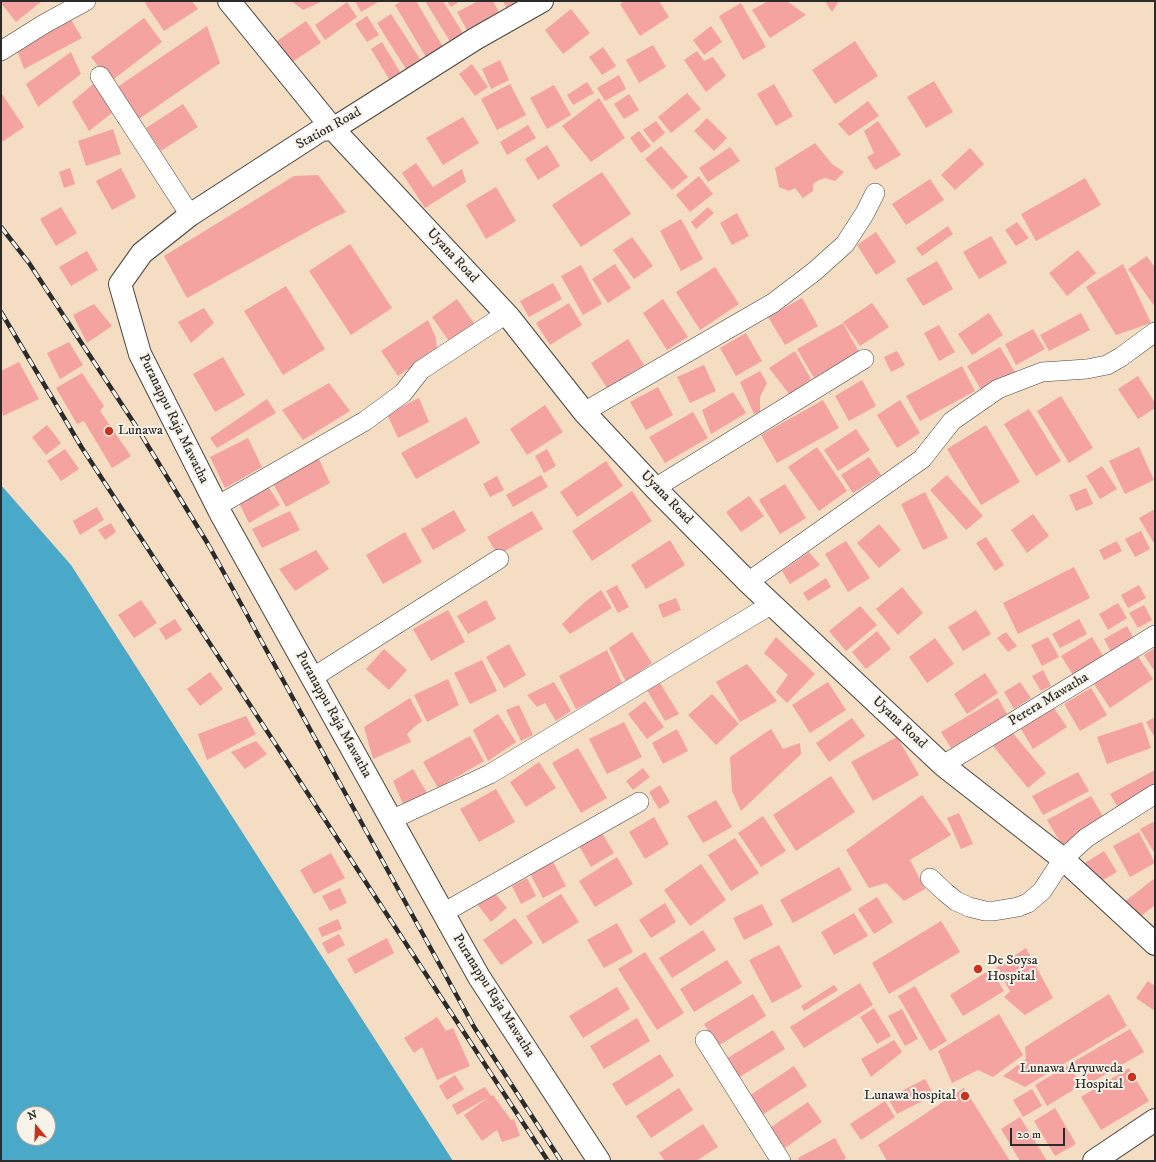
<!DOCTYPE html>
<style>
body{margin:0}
#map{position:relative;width:1156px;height:1162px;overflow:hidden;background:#f4ddc2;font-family:"IM FELL DW Pica",serif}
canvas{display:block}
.frame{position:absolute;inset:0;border:2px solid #2b2b2b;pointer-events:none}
.north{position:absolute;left:16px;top:1106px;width:40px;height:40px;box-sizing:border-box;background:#f7f3e8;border:1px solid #a5a39c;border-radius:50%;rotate:341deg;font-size:11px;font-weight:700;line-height:16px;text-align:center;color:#2b2b2b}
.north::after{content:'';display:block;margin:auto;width:14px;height:18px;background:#c8321e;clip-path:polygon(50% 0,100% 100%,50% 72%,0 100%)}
.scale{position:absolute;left:1010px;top:1128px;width:55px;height:18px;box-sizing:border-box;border:2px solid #2b2b2b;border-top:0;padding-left:5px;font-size:12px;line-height:14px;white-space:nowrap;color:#2b2b2b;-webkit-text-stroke:3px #f7f3e8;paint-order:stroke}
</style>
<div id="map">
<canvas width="1156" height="1162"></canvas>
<div class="frame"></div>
<div class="north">N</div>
<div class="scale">20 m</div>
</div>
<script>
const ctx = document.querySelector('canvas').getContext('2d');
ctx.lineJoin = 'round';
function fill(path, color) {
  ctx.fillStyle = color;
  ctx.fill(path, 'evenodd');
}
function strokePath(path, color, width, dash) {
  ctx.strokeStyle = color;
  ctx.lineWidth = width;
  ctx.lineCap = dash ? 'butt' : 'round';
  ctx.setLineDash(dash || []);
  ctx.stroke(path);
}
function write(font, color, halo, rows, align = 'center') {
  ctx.font = font + ' "IM FELL DW Pica",serif';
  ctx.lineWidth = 4;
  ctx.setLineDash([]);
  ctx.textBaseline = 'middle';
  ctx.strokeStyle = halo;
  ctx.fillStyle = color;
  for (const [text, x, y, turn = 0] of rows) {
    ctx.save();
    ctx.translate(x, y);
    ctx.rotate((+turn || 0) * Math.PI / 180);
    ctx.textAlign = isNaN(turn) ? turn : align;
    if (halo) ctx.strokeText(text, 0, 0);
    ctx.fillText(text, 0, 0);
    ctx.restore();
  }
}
fill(new Path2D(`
 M1,485L71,565L453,1161H1ZM24,1114H48V1138H24Z`), '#4aa9c9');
fill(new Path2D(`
 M1,1H42L16,22L1,3Z
 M149,1H192L198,9L164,31L145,3Z
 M291,1H323L303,10Z
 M355,1H380L361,12Z
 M402,1H416L443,47L426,57L395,5Z
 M425,1H443L464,35L451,43Z
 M447,1H460L451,7Z
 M478,1H493L500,14L468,32L457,12Z
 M503,1H522L507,9Z
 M624,1H659L669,17L640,36L620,4Z
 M768,1H787L806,15L770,38L752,10Z
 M825,1H839L832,12Z
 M347,2L357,17L325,40L315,25Z
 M741,3L766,47L743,60L719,16Z
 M571,9L590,33L563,54L545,30Z
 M391,14L420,59L406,69L377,23Z
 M367,16L379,35L367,42L355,24Z
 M70,18L82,38L24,69L17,50Z
 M144,18L162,42L110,82L91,57Z
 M306,21L321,43L292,62L277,41Z
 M207,26L220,63L136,121L113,90Z
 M711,26L722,42L704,55L693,40Z
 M855,41L878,76L835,104L812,70Z
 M382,42L400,72L389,79L371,49Z
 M653,45L666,67L639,83L626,60Z
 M603,47L616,66L602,75L589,57Z
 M697,51L704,61L713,57L726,76L706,92L684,60Z
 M71,52L81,74L38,107L26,84Z
 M500,60L509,80L491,89L482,69Z
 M472,64L488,87L475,96L459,74Z
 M619,75L626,89L605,101L597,88Z
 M99,79L117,109L89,131L72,102Z
 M934,81L953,112L926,128L907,97Z
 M587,82L594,93L573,105L567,95Z
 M510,84L526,115L497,130L481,99Z
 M774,84L793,116L776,126L757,94Z
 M554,85L571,115L547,129L530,98Z
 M687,93L701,109L671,133L658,117Z
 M2,94L24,127L2,142L1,95Z
 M629,94L639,110L624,119L614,104Z
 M599,98L625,138L591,162L562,126Z
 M868,101L879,116L849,136L838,124Z
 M183,104L198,127L161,151L146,128Z
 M463,117L479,143L443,165L426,138Z
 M707,118L727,138L714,151L694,131Z
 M656,121L665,133L653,143L643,130Z
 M878,121L901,155L875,170L867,157L874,153L864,131Z
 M528,125L536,138L507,155L500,142Z
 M113,129L121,154L86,166L78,141Z
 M639,131L651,146L641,153L630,138Z
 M815,143L832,164L844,172L835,181L825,178L819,180L813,184V191L803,198L795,188L789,191L779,187L775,168Z
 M547,145L560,166L538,180L525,159Z
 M661,146L688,177L672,190L645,159Z
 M730,147L740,161L708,182L699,168Z
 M970,148L984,164L955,190L941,175Z
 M416,163L433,187L462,169L466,182L425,208L402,173Z
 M70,168L75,184L64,188L59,172Z
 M121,168L136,197L112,210L96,181Z
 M602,172L631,214L581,247L552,205Z
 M318,175L346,212L319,225L187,298L164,256L294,176Z
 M699,176L713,194L690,212L676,195Z
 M1085,178L1101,205L1036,241L1021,214Z
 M930,179L944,200L906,225L892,204Z
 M496,187L516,221L486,239L466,205Z
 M61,207L77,233L56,246L40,219Z
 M708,207L714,213L696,229L691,222Z
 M737,213L749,236L732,245L720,223Z
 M681,219L703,259L681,271L660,231Z
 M1017,222L1029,238L1016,246L1005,230Z
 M948,226L953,234L922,256L916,248Z
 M876,232L896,262L876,275L857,245Z
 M991,236L1007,263L979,279L963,252Z
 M632,237L653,266L634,279L613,250Z
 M350,244L392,308L351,335L309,271Z
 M1078,250L1096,273L1067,296L1049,273Z
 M87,251L98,270L71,286L59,267Z
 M1147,256L1155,268V307L1128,269Z
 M937,261L953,289L923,306L906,279Z
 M615,264L631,288L608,303L592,279Z
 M1123,264L1151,323L1116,335L1086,287Z
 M581,265L602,304L583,315L561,276Z
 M715,267L739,304L700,330L676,292Z
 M553,283L562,299L529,317L520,301Z
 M286,286L325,349L283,375L244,311Z
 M802,298L818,326L785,345L768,317Z
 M457,299L476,326L451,344L432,317Z
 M663,299L688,337L667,350L643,313Z
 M569,303L582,325L550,345L536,323Z
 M872,303L889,327L860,346L843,322Z
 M94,304L112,326L87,343L73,315Z
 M204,308L214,323L191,343L178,322Z
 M989,313L1003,335L972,355L958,334Z
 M1081,313L1090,330L1049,351L1040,335Z
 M428,320L436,338L437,350L398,376L381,351Z
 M843,323L859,352L814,378L797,349Z
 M939,325L955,352L939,361L924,333Z
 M1033,329L1045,349L1016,365L1005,344Z
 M746,333L762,361L736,376L720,348Z
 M628,339L644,365L607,388L591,363Z
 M69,342L83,365L60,379L47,353Z
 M1000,347L1016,374L983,393L967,366Z
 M795,351L811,379L790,395L769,368Z
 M897,351L905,365L891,372L884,357Z
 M223,357L245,395L215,412L193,374Z
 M19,362L39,399L3,416L1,407V371Z
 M704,365L716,391L690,403L677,377Z
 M962,366L975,391L920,421L906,396Z
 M760,371L767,383L760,397V412L754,414L740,382Z
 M82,373L104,406L100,411L131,456L112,468L84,421L77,424L56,388Z
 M1138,376L1155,403V408L1138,419L1118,389Z
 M862,380L876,406L849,421L835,396Z
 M329,383L350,411L303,440L282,410Z
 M658,387L673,415L646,430L630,402Z
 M733,392L746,413L711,434L702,410Z
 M1061,396L1093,448L1069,463L1037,411Z
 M419,398L429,422L398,438L387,414Z
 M267,399L276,413L217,448L210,438Z
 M823,400L839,428L777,463L761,435Z
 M900,400L920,433L897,448L877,415Z
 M545,405L563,432L527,455L510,429Z
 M1029,409L1061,461L1036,476L1004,424Z
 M693,412L708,438L665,463L649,437Z
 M466,417L480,443L416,479L401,453Z
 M47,425L61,443L46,455L32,437Z
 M986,425L1020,482L981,505L947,449Z
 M856,429L870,450L838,471L824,450Z
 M248,438L262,467L225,488L210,457Z
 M817,447L847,491L819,511L788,467Z
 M1139,447L1154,480L1125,494L1109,461Z
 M65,449L79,469L61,481L47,461Z
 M547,449L556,466L544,473L535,456Z
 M317,455L330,483L286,507L271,480Z
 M869,457L881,475L853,493L841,475Z
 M606,461L623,486L577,517L560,492Z
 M1102,466L1117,489L1100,499L1086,476Z
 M541,475L548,487L513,507L506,495Z
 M947,475L983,516L966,530L930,490Z
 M497,476L504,490L490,497L483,484Z
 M266,483L280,505L249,523L237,499Z
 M785,484L806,518L780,534L759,500Z
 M1086,488L1093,504L1076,511L1069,495Z
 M632,491L652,521L592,561L572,531Z
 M925,492L948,538L923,550L901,504Z
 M749,496L764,516L741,532L726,512Z
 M97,507L104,520L80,535L73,521Z
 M1155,509V545L1139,518Z
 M454,510L466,531L433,550L421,529Z
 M290,511L300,530L262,548L252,529Z
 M532,511L543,529L498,555L487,537Z
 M1033,514L1049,536L1027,553L1011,530Z
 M111,523L116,532L105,540L98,530Z
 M879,524L901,550L879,568L857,543Z
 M1141,531L1150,549L1135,557L1125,539Z
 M405,532L422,562L383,584L366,555Z
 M986,537L1004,565L995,571L976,543Z
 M670,540L685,565L646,589L631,565Z
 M846,541L870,578L848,592L825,554Z
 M1117,541L1122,551L1104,560L1099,550Z
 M316,550L329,569L295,591L279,569Z
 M809,552L820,565L790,584L782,571Z
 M1074,567L1090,598L1018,634L1003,603Z
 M826,578L831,587L808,601L803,593Z
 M617,585L629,607L618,613L606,591Z
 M1139,585L1146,598L1128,608L1121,595Z
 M902,587L923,613L898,635L876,609Z
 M601,590L612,608L570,634L562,624L586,601Z
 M676,598L681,610L663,618L658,605Z
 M141,600L157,623L134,638L118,615Z
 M486,600L496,619L468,634L457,616Z
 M1118,603L1127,618L1108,630L1099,614Z
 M1144,605L1152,620L1138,628L1129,613Z
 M860,606L877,625L846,651L829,631Z
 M448,610L465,642L431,661L413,629Z
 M976,610L991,634L963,651L948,627Z
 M175,619L182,630L166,640L159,629Z
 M1079,619L1087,634L1060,648L1052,634Z
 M1127,626L1135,641L1112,654L1104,639Z
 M877,631L891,649L866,669L852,652Z
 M632,632L652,663L626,682L609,648Z
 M1006,632L1017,646L1008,652L997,638Z
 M776,637L815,674L787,703L776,692L788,675L764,653Z
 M1048,637L1059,657L1042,666L1031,645Z
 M1092,637L1103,656L1073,675L1061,656Z
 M935,638L954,664L927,683L909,657Z
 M509,644L526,675L504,688L486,657Z
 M1155,648V672L1144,655Z
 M384,649L407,670L389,690L366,669Z
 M607,650L623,685L576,709L559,676Z
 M1137,655L1153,679L1110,708L1094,684Z
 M482,660L497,691L470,704L454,673Z
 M747,664L777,701L740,722L716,682Z
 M1043,670L1051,686L1041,691L1032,676Z
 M210,672L223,689L200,706L187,689Z
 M985,673L998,693L967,714L954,694Z
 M448,679L459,705L427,722L414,695Z
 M554,682L571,711L556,721L545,703L537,707L527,695Z
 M828,682L846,710L810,733L792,705Z
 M1020,682L1031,698L1014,709L1004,692Z
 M660,683L679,714L665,721L647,690Z
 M1091,688L1107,715L1080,731L1064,704Z
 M712,694L739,724L716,745L688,715Z
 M410,698L422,721L413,728L407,734L411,742L373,759L364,727Z
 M998,698L1007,714L951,748L941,732Z
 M645,701L664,727L647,739L628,714Z
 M519,705L533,735L521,741L506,710Z
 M1054,708L1067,727L1033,749L1021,729Z
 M498,714L516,742L488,761L473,730Z
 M246,716L256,734L207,760L198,734Z
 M1155,717V738L1146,722Z
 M852,718L865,736L829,762L816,743Z
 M624,722L642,757L607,774L589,739Z
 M1142,722L1151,748L1107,764L1097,737Z
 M677,729L688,751L663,764L652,743Z
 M771,729L783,749L800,743L801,754L741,811L732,791L730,757Z
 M1011,731L1046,773L1028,788L993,746Z
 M470,736L484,761L438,788L423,762Z
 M897,737L919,775L873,801L851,762Z
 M256,741L267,754L245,769L231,752Z
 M578,748L607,798L581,813L552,763Z
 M539,762L556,788L526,807L510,782Z
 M643,768L650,777L633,790L626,781Z
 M413,769L427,793L403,804L393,781Z
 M1155,770V788L1118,808L1110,794Z
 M1078,772L1089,791L1043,815L1032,796Z
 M831,776L855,812L796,851L773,815Z
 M660,785L670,802L659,809L649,792Z
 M496,789L515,822L479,842L460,809Z
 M922,795L951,835L910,860L925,889L904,901L886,883L869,888L846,850Z
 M1091,796L1105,820L1062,845L1047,820Z
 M716,800L732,827L703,843L687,816Z
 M959,813L973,844L961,849L947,818Z
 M763,816L786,851L761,867L738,833Z
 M654,817L669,844L645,859L629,832Z
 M1155,821V854L1140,829Z
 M1139,832L1155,863L1130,877L1113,846Z
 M602,833L614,853L591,867L579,846Z
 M735,838L759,873L731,891L708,855Z
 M1104,851L1117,872L1093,886L1080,866Z
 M331,853L345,878L314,894L300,870Z
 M617,857L633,884L595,907L579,881Z
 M552,860L566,886L543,898L529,872Z
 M701,864L726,900L690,926L664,890Z
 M839,867L852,890L793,923L780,900Z
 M527,878L536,896L521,904L512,886Z
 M1155,878V905L1136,920L1123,903Z
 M340,888L347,903L330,911L322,896Z
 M493,891L507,908L491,922L477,904Z
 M561,894L579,922L543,944L526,916Z
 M877,897L893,922L874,934L858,909Z
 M665,903L676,922L651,938L639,920Z
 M762,904L773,925L744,940L733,918Z
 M854,913L868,936L834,955L821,932Z
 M515,918L533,943L501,965L483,940Z
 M338,919L342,929L322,937L318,928Z
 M941,921L960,952L889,994L872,963Z
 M617,923L633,952L604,968L587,940Z
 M703,930L716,950L672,978L659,958Z
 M339,934L345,945L328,954L322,943Z
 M387,938L394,953L355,974L347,959Z
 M779,945L802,987L772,1003L749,960Z
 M1026,948L1053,998L1025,1015L1004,997L1010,991L996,968Z
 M645,952L684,1013L657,1030L618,969Z
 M727,960L742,983L694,1012L680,989Z
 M991,969L1004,991L963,1016L950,995Z
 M1148,981L1155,986V1011L1136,998Z
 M860,983L873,1005L804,1048L790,1027Z
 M834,985L838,990L804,1011L801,1006Z
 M915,986L947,1041L930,1051L898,996Z
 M617,987L630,1009L583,1038L569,1016Z
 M753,994L766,1016L718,1046L704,1024Z
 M1109,994L1127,1026L1025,1087L1003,1076L1026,1059L1025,1047Z
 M874,1008L891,1036L877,1044L860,1017Z
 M902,1009L918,1039L905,1046L888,1016Z
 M999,1014L1023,1055L993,1077L978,1070L952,1083L938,1051Z
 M437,1017L446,1031L453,1028L470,1066L437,1080L422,1047L414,1053L404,1038Z
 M637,1018L650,1041L604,1069L590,1046Z
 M1130,1029L1144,1052L1087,1085L1073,1062Z
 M773,1030L785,1049L738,1078L726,1059Z
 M894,1040L902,1052L871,1077L861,1059Z
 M660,1054L674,1076L626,1106L612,1084Z
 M1069,1065L1081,1085L1047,1106L1035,1085Z
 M794,1066L807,1086L762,1115L749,1096Z
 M1129,1068L1149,1101L1101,1130L1081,1097Z
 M455,1075L464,1089L447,1100L439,1086Z
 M925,1079L934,1095L897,1114L888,1098Z
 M485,1087L491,1096L493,1095L511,1120L514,1119L520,1136L502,1142L497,1130L482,1141L464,1115L489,1097L457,1115L452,1105Z
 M679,1088L693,1110L651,1138L636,1116Z
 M964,1088L1010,1161H887L878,1145Z
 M1032,1089L1042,1106L1023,1117L1013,1100Z
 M885,1101L895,1117L861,1140L850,1124Z
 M808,1102L822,1122L785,1148L771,1127Z
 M1055,1108L1076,1144L1055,1156L1034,1121Z
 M1020,1117L1047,1161H1020L1001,1129Z
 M703,1124L718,1147L696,1161H665L659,1153Z
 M835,1138L846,1158L842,1161H799L798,1158Z`), '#f4a3a0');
const minor = new Path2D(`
 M1,51L44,24L86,1
 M100,76L190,215
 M584,412L773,303L815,271L845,244L865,213L875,193
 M655,488L864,359
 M217,506L365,421L403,393L421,370L506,314L509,317
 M748,582L922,459L952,421L998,389L1042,372L1087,369L1107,365L1121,357L1155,332
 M312,678L499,559
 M943,765L1155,635
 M391,820L490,774L772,604
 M930,878L945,892L956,901L969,907L985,911H994L1018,907L1028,903L1042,891L1063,859L1086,838L1155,794
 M443,913L639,802
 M705,1040L781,1161`);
const tertiary = new Path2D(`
 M229,1L333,129L509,317L584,412L655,488L748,582L943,765L1063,859L1155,944
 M542,1L475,39L333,129L321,130L190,215L142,253L120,284L140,354L222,516L479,977L599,1161
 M1094,1161L1155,1120`);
strokePath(minor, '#494642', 20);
strokePath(tertiary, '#494642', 24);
strokePath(minor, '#fff', 19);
strokePath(tertiary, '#fff', 22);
const rail = new Path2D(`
 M1,227L29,263L134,423L208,544L474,1027L561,1161
 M1,312L82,448L548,1161`);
strokePath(rail, '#2b2b2b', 4.5);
strokePath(rail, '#f7f3e8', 3, [9]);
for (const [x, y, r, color] of [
 [109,431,5,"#c8321e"],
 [978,969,5,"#c8321e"],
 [1132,1077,5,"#c8321e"],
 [965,1096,5,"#c8321e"]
]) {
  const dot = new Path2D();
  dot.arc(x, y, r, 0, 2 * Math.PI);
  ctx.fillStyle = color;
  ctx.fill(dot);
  strokePath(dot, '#f7f3e8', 1.5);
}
write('14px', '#2b2b2b', '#f7f3e8', [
 ["Station Road",329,129,-29],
 ["Uyana Road",452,256,47],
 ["Puranappu Raja Mawatha",173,419,64],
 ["Uyana Road",666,498,46],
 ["Perera Mawatha",1049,700,-31],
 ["Puranappu Raja Mawatha",333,715,61],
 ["Uyana Road",899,723,43],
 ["Puranappu Raja Mawatha",493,996,58]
]);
write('14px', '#2b2b2b', '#f7f3e8', [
 ["Lunawa",118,431],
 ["De Soysa",987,961],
 ["Hospital",987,977],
 ["Lunawa Aryuweda",1123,1069,"right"],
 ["Hospital",1123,1085,"right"],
 ["Lunawa hospital",956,1096,"right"]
], 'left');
</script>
